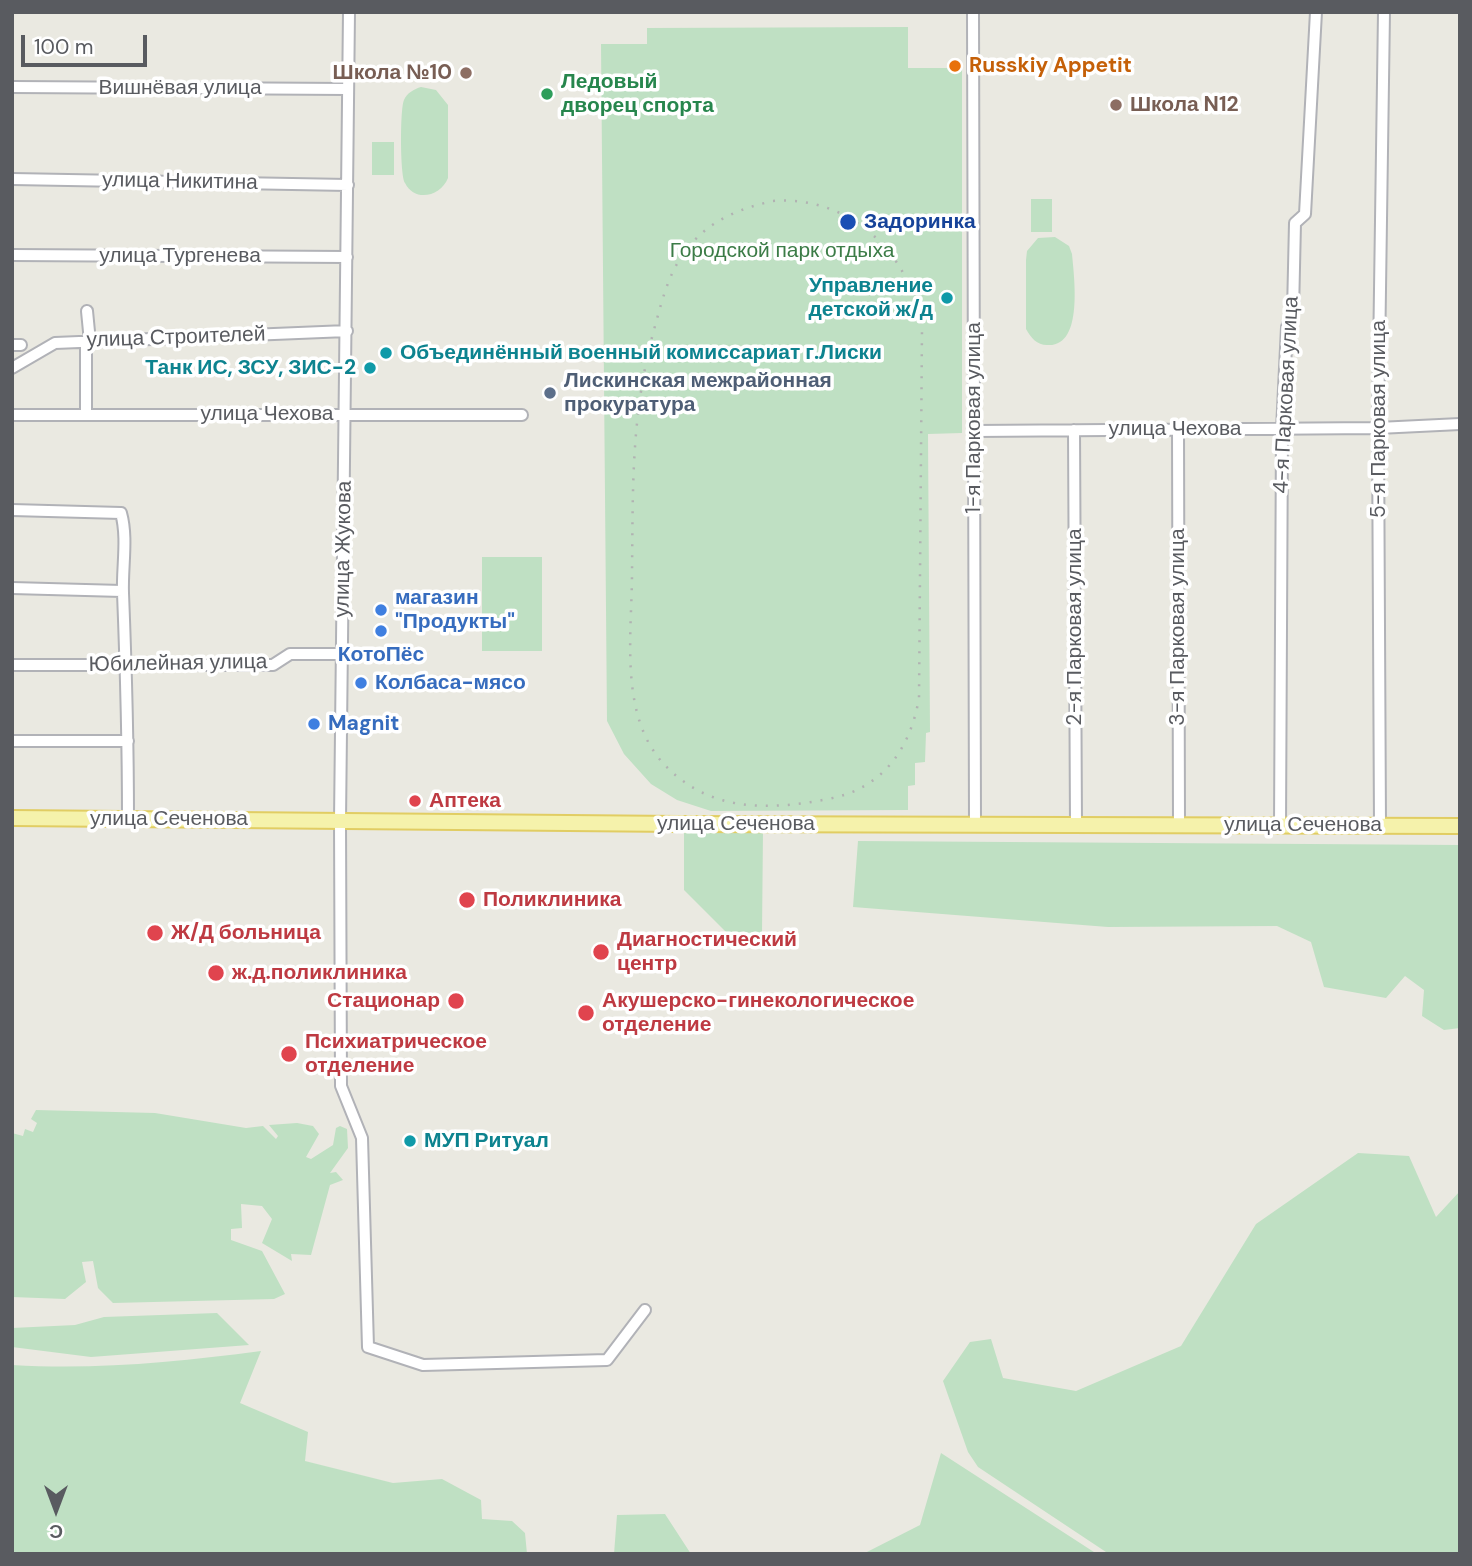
<!DOCTYPE html>
<meta charset="utf-8">
<style>
body{margin:0}
#map{position:relative;width:1472px;height:1566px;overflow:hidden;background:#eae9e1;font-family:"DM Sans",sans-serif}
canvas{display:block}
.frame{position:absolute;inset:0;border:14px solid #595b60;pointer-events:none}
.north{position:absolute;left:21px;top:1475px;width:70px;height:70px;-webkit-text-stroke:5px #fff;paint-order:stroke;rotate:180deg;font-size:19px;font-weight:700;line-height:28px;text-align:center;color:#595b60}
.north::after{content:'';display:block;margin:auto;width:24px;height:32px;background:#595b60;clip-path:polygon(50% 0,100% 100%,50% 72%,0 100%)}
.scale{position:absolute;left:21px;top:35px;width:126px;height:32px;box-sizing:border-box;border:4px solid #595b60;border-top:0;padding-left:9px;font-size:21px;line-height:24px;white-space:nowrap;color:#595b60;-webkit-text-stroke:5px #fff;paint-order:stroke}
</style>
<div id="map">
<canvas width="1472" height="1566"></canvas>
<div class="frame"></div>
<div class="north">С</div>
<div class="scale">100 m</div>
</div>
<script>
const ctx = document.querySelector('canvas').getContext('2d');
ctx.lineJoin = 'round';
function fill(path, color) {
  ctx.fillStyle = color;
  ctx.fill(path, 'evenodd');
}
function strokePath(path, color, width, dash) {
  ctx.strokeStyle = color;
  ctx.lineWidth = width;
  ctx.lineCap = dash ? 'butt' : 'round';
  ctx.setLineDash(dash || []);
  ctx.stroke(path);
}
function write(font, color, halo, rows, align = 'center') {
  ctx.font = font + ' "DM Sans",sans-serif';
  ctx.lineWidth = 7;
  ctx.setLineDash([]);
  ctx.textBaseline = 'middle';
  ctx.strokeStyle = halo;
  ctx.fillStyle = color;
  for (const [text, x, y, turn = 0] of rows) {
    ctx.save();
    ctx.translate(x, y);
    ctx.rotate((+turn || 0) * Math.PI / 180);
    ctx.textAlign = isNaN(turn) ? turn : align;
    if (halo) ctx.strokeText(text, 0, 0);
    ctx.fillText(text, 0, 0);
    ctx.restore();
  }
}
fill(new Path2D(`
 M908,27V68H962V433L928,434L930,732L926,733L925,762L915,763V785L908,786V810L711,811L677,800L651,784L624,754L607,721L601,44H647V28Z
 M421,87L436,90L448,105V178C441,196 415,203 405,183C400,175 400,108 404,100C407,93 414,89 421,87Z
 M372,142H394V175H372Z
 M1031,199H1052V232H1031Z
 M1055,237L1069,246L1072,254C1074,277 1084,348 1047,345C1037,345 1031,338 1026,329V260L1027,251L1038,238Z
 M482,557H542V651H482Z
 M684,830H763L762,933L726,932L684,890Z
 M858,841L1460,845V1028L1444,1030L1422,1016L1424,990L1405,976L1386,998L1324,987L1311,942L1277,926L1108,927L853,907Z
 M36,1110L155,1113L246,1128L263,1126L276,1139L278,1136L269,1125L297,1123L313,1126L319,1134L306,1157L311,1159L333,1145L336,1128L340,1126L347,1129L348,1148L330,1173L336,1172L343,1180L330,1185L311,1255L291,1254L292,1261L262,1243L272,1219L262,1206L241,1204L242,1228L231,1229V1240L262,1251L285,1294L274,1299L113,1303L98,1288L93,1261L82,1262L86,1282L65,1299L12,1297V1133L23,1136L25,1129L33,1132L37,1123L31,1119Z
 M1358,1153L1409,1156L1436,1217L1460,1191V1554H1109L978,1467L968,1452L943,1381L970,1342L991,1339L1003,1378L1076,1391L1181,1346L1256,1224Z
 M217,1313L249,1345L91,1357L12,1347V1328L75,1325L104,1317Z
 M261,1351L240,1403L308,1432L305,1461L393,1483L442,1479L481,1500L482,1519L512,1521L525,1533L527,1554H12V1365C96,1370 178,1362 261,1351Z
 M941,1453L1097,1554H863L920,1525Z
 M665,1514L691,1554H614L617,1515Z`), '#bfe0c3');
const minor = new Path2D(`
 M349,12L340,821L341,1086L362,1138L368,1347L423,1365L607,1360L645,1310
 M973,12L975,825
 M12,87L348,89
 M12,179L348,185
 M12,255L347,257
 M87,311L90,342
 M86,342V414
 M12,345H21
 M12,368L55,343L347,331
 M12,415H522
 M1178,429L1179,825
 M1074,430L1076,825
 M974,431L1378,428L1460,424
 M12,510L121,513C128,538 122,567 123,593C126,669 128,743 128,819
 M12,588L122,591
 M12,665H273L290,654H342
 M12,741H128
 M1280,825L1282,429L1287,327L1293,312L1295,223L1305,214L1316,12
 M1380,826L1378,428L1384,12`);
const major = new Path2D(`
 M12,818L679,824L1460,826`);
strokePath(minor, '#b1b2b7', 14);
strokePath(major, '#e1cd63', 18);
strokePath(minor, '#fff', 10);
strokePath(major, '#f5f2ab', 14);
strokePath(new Path2D(`
 M773,201C850,195 912,254 922,330L919,698C910,750 882,789 828,799C766,811 707,812 662,762C619,713 632,632 632,573C633,484 631,413 655,326C662,301 668,275 684,253C706,222 737,209 773,201Z`), '#b1b2b2', 2.5, [2, 9]);
for (const [x, y, r, color] of [
 [955,66,7,"#e8710a"],
 [466,73,7,"#8d6e63"],
 [547,94,7,"#2e9e5b"],
 [1116,105,7,"#8d6e63"],
 [848,222,9,"#1a4fb4"],
 [947,298,7,"#0f9aa8"],
 [386,353,7,"#0f9aa8"],
 [370,368,7,"#0f9aa8"],
 [550,393,7,"#5c6f8a"],
 [381,610,7,"#3f7fe0"],
 [381,631,7,"#3f7fe0"],
 [361,683,7,"#3f7fe0"],
 [314,724,7,"#3f7fe0"],
 [415,801,7,"#e0444e"],
 [467,900,9,"#e0444e"],
 [155,933,9,"#e0444e"],
 [601,952,9,"#e0444e"],
 [216,973,9,"#e0444e"],
 [456,1001,9,"#e0444e"],
 [586,1013,9,"#e0444e"],
 [289,1054,9,"#e0444e"],
 [410,1141,7,"#0f9aa8"]
]) {
  const dot = new Path2D();
  dot.arc(x, y, r, 0, 2 * Math.PI);
  ctx.fillStyle = color;
  ctx.fill(dot);
  strokePath(dot, '#fff', 2.5);
}
write('bold 21px', '#c56008', '#fff', [
 ["Russkiy Appetit",969,66]
], 'left');
write('bold 21px', '#785e54', '#fff', [
 ["Школа №10",452,73],
 ["Школа N12",1130,105,"left"]
], 'right');
write('bold 21px', '#27864d', '#fff', [
 ["Ледовый",561,82],
 ["дворец спорта",561,106]
], 'left');
write('21px', '#595b60', '#fff', [
 ["Вишнёвая улица",180,88],
 ["улица Никитина",180,182,1],
 ["улица Тургенева",180,256],
 ["улица Строителей",176,338,-2],
 ["4-я Парковая улица",1287,395,-87],
 ["улица Чехова",267,414],
 ["1-я Парковая улица",974,418,-90],
 ["5-я Парковая улица",1379,419,-90],
 ["улица Чехова",1175,429],
 ["улица Жукова",344,549,-89],
 ["2-я Парковая улица",1075,627,-90],
 ["3-я Парковая улица",1178,627,-90],
 ["Юбилейная улица",178,664,-1],
 ["улица Сеченова",169,819],
 ["улица Сеченова",736,824],
 ["улица Сеченова",1303,825]
]);
write('bold 21px', '#164399', '#fff', [
 ["Задоринка",864,222]
], 'left');
write('21px', '#3c7c47', '#fff', [
 ["Городской парк отдыха",782,251]
]);
write('bold 21px', '#0d838f', '#fff', [
 ["Управление",933,286],
 ["детской ж/д",933,310],
 ["Объединённый военный комиссариат г.Лиски",400,353,"left"],
 ["Танк ИС, ЗСУ, ЗИС-2",356,368],
 ["МУП Ритуал",424,1141,"left"]
], 'right');
write('bold 21px', '#4e5e75', '#fff', [
 ["Лискинская межрайонная",564,381],
 ["прокуратура",564,405]
], 'left');
write('bold 21px', '#366cbe', '#fff', [
 ["магазин",395,598],
 ["\"Продукты\"",395,622],
 ["КотоПёс",381,655,"center"],
 ["Колбаса-мясо",375,683],
 ["Magnit",328,724]
], 'left');
write('bold 21px', '#be3a42', '#fff', [
 ["Аптека",429,801],
 ["Поликлиника",483,900],
 ["Ж/Д больница",171,933],
 ["Диагностический",617,940],
 ["центр",617,964],
 ["ж.д.поликлиника",232,973],
 ["Стационар",440,1001,"right"],
 ["Акушерско-гинекологическое",602,1001],
 ["отделение",602,1025],
 ["Психиатрическое",305,1042],
 ["отделение",305,1066]
], 'left');
</script>
